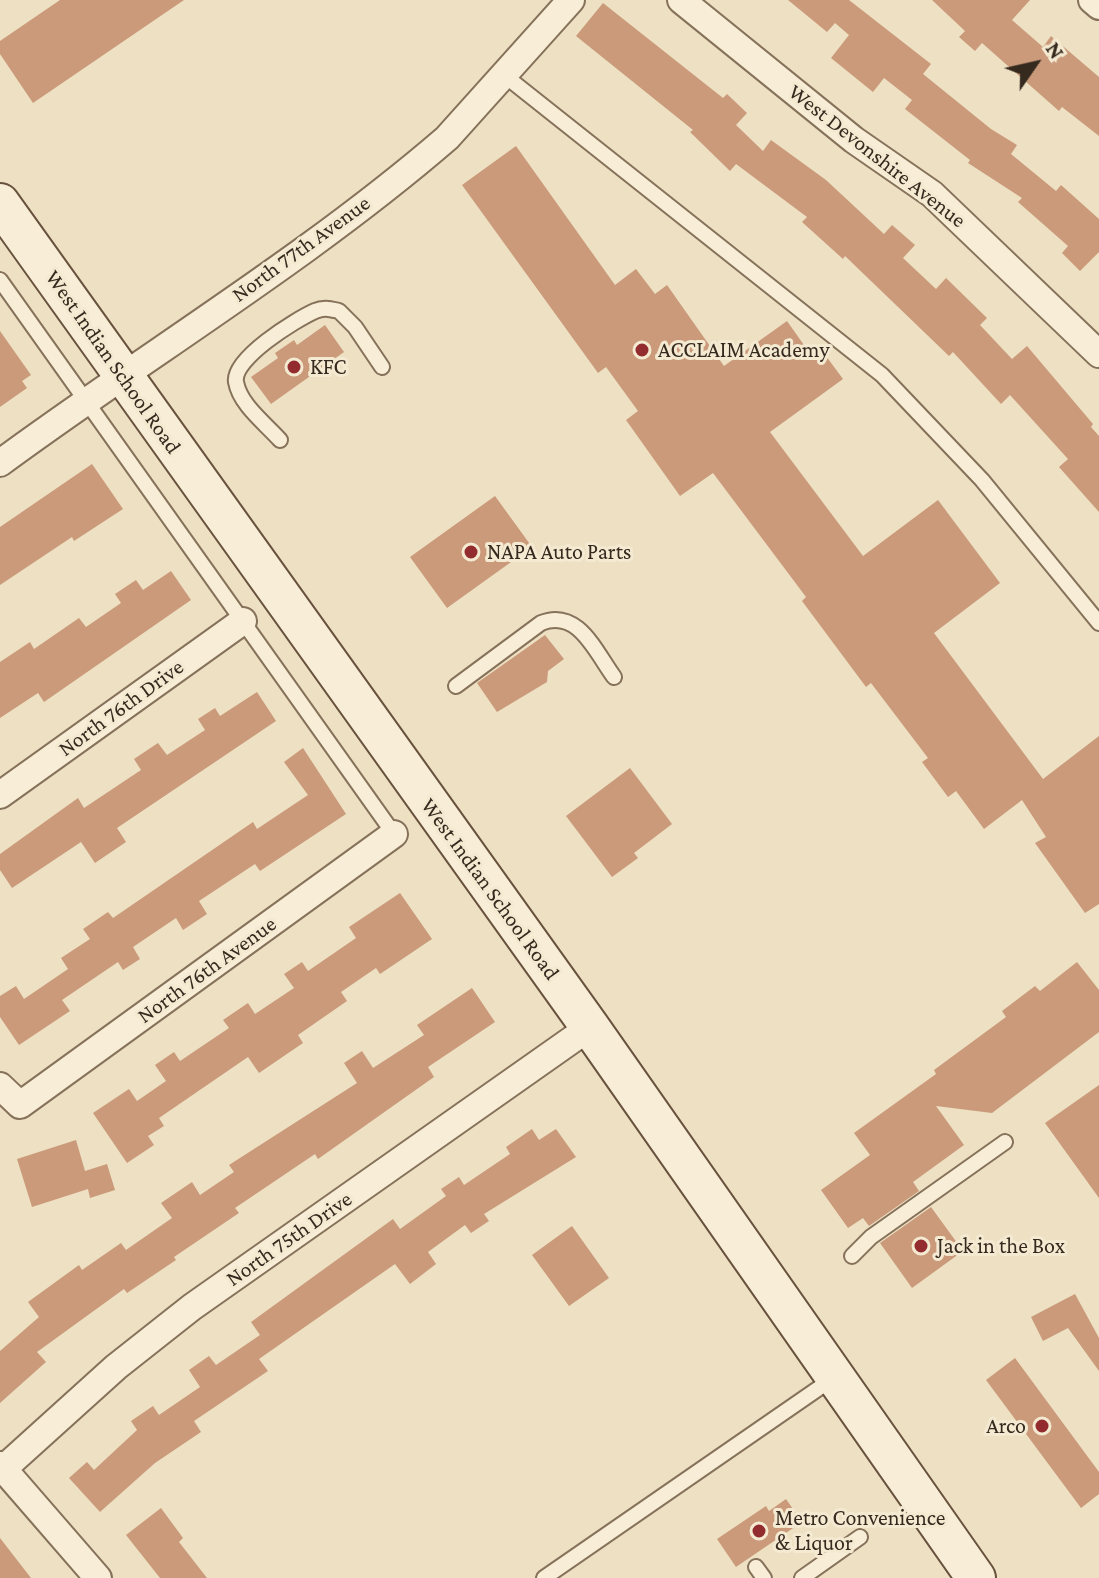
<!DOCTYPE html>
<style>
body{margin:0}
#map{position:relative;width:1099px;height:1578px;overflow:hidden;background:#ede0c3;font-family:"Crimson Pro",serif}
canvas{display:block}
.north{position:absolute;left:995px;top:24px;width:80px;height:80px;-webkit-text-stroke:6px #f4ead2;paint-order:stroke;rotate:56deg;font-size:22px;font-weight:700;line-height:32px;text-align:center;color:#36291e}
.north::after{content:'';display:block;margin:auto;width:28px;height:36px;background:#36291e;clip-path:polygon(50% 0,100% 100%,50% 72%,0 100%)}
</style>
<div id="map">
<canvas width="1099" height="1578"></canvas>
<div class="north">N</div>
</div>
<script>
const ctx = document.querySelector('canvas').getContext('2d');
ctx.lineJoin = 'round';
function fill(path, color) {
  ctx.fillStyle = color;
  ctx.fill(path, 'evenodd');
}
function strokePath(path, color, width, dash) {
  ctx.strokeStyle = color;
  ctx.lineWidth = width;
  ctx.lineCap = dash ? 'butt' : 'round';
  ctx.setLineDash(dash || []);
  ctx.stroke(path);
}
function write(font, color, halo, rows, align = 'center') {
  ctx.font = font + ' "Crimson Pro",serif';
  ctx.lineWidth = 6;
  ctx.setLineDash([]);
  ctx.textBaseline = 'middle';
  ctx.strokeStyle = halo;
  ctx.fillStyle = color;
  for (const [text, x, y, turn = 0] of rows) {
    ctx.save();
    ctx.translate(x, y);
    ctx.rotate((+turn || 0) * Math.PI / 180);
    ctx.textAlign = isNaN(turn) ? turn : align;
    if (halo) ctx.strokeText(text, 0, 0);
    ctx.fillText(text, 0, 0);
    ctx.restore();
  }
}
fill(new Path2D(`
 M60,0H184L33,103L0,54V41Z
 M788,0H849L931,64L923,74L991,129L1017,145L1011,154L1056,191L1061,185L1099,219V252L1080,271L1062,253L1068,246L1018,202L1022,198L968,163L970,160L905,109L912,100L884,78L873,92L831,58L849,35L835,23L827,32Z
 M932,0H1030L1012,20L1043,47L1051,36L1099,77V136L1062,107L1059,111L982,43L975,51L959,37L965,31Z
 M603,3L723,98L727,94L747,113L736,125L763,151L771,140L826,180L884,234L892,225L915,245L903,258L936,289L946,278L987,318L980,325L1012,359L1027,346L1093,424L1091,427L1099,436V512L1059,467L1068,459L1010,395L1001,404L953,352L949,356L845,256L843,259L802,222L807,217L736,164L730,171L690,132L693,130L576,36Z
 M516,146L615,285L636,269L655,294L667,285L724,366L787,321L811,355L820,348L843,379L770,432L863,556L938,500L1000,583L934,633L1043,779L1099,736V904L1085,913L1035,843L1046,837L1022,800L984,829L956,791L948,797L922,762L928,758L871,683L866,687L802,601L806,597L713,473L680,496L626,420L638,411L606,367L598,373L462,185Z
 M325,325L344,352L271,404L251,377L278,358L275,353L294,340L297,345Z
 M0,331L31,375L22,381L27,388L0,407Z
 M92,464L123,509L74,541L72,537L0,585V527Z
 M495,496L532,547L447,608L410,557Z
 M171,571L191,600L44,702L38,693L0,718V662L30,642L34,649L79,618L86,627L121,603L115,594L136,580L143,590Z
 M545,635L564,659L548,671L547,682L497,712L477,683Z
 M257,692L276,721L117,828L126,842L95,863L81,842L12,888L0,870V854L78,798L84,808L141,770L134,759L158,743L167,755L205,730L198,719L215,708L220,716Z
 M303,748L346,814L260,871L255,864L199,901L207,914L183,930L176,918L133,947L140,959L123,970L118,962L62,1000L70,1011L19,1045L0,1017V996L16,986L24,999L68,969L61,958L90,939L83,929L108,912L113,918L253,822L257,829L308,795L284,762Z
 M630,768L672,824L634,853L638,858L612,877L566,816Z
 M400,893L432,939L380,974L376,968L341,992L347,1001L298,1035L303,1043L259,1073L248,1057L159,1118L164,1126L148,1136L154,1145L127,1163L93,1113L129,1089L137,1101L166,1081L155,1065L174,1052L180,1061L229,1028L223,1020L248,1003L255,1014L294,988L284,974L302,962L308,971L356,938L349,927Z
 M1077,962L1099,990V1032L992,1113L936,1106L964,1145L913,1182L919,1191L869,1226L863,1218L848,1228L821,1190L870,1155L854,1133L936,1074L934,1070L1006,1017L1002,1011L1035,986L1040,991Z
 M472,988L495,1022L428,1067L434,1077L318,1159L315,1154L235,1208L239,1213L174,1257L176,1260L127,1293L124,1289L37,1352L46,1362L0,1403V1351L39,1317L28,1302L79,1265L82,1270L121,1243L126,1250L172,1218L161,1203L192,1182L200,1195L234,1172L229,1165L357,1083L344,1063L362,1051L373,1068L424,1035L417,1025Z
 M1099,1085V1198L1045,1123Z
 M532,1129L539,1140L556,1129L576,1157L484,1214L489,1221L471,1233L465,1225L428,1252L436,1264L410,1284L395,1264L259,1359L268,1371L194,1421L201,1432L155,1463L100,1512L69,1478L87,1462L94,1470L137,1430L131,1421L153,1406L159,1415L200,1387L189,1370L209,1356L216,1365L260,1335L251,1322L393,1219L400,1229L446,1196L441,1189L459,1177L464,1185L510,1154L506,1147Z
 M76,1140L85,1171L107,1164L115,1190L90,1198L88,1189L32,1207L17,1159Z
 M931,1207L963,1251L912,1288L880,1243Z
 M572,1226L609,1278L569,1306L532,1255Z
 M1075,1294L1099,1338V1371L1068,1328L1043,1341L1031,1317Z
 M1015,1358L1099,1472V1494L1081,1508L986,1380Z
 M786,1499L802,1522L736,1567L717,1539L766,1506L769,1511Z
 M161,1508L183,1538L179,1542L207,1578H160L126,1535Z
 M0,1538L31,1578H0Z`), '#ca9a7a');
const service = new Path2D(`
 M504,75L882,375L982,480L1099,623
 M0,280L394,834
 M280,440C266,424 240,405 236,382C232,359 295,320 315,311C324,307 330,309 339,311L355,327L382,367
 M456,686L541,623C578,608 595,651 614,677
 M852,1256L871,1237L1005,1142
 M756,1567L764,1578
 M544,1578L835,1377
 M802,1578L860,1537`);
const minor = new Path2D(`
 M681,0L854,140L932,194L1099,354
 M1092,0L1099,6
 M0,463C148,354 308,258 447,138L571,0
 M0,795L243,621
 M0,1086L20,1105L394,834
 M0,1465L98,1578
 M3,1469L116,1367L192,1307L590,1027`);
const secondary = new Path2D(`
 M0,203L590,1027L976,1578`);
strokePath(service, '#86715a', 18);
strokePath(minor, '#86715a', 30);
strokePath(secondary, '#68523e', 42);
strokePath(service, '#f8edd6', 14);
strokePath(minor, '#f8edd6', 26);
strokePath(secondary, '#f8edd6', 38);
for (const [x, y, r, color] of [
 [642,350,8,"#932c2e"],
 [294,367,8,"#932c2e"],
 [471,552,8,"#932c2e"],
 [921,1246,8,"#932c2e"],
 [1042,1426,8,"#932c2e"],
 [759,1531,8,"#932c2e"]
]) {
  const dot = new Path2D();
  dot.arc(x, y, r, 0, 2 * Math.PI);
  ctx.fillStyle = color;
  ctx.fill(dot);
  strokePath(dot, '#f4ead2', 3);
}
write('22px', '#36291e', '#f4ead2', [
 ["West Devonshire Avenue",877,156,38],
 ["North 77th Avenue",301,249,-36],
 ["West Indian School Road",113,362,55],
 ["North 76th Drive",121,708,-36],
 ["West Indian School Road",490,889,54],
 ["North 76th Avenue",207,970,-36],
 ["North 75th Drive",289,1239,-35]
]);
write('22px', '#36291e', '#f4ead2', [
 ["ACCLAIM Academy",658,350],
 ["KFC",310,367],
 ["NAPA Auto Parts",487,552],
 ["Jack in the Box",937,1246],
 ["Arco",1026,1426,"right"],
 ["Metro Convenience",775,1518],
 ["& Liquor",775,1543]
], 'left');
</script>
